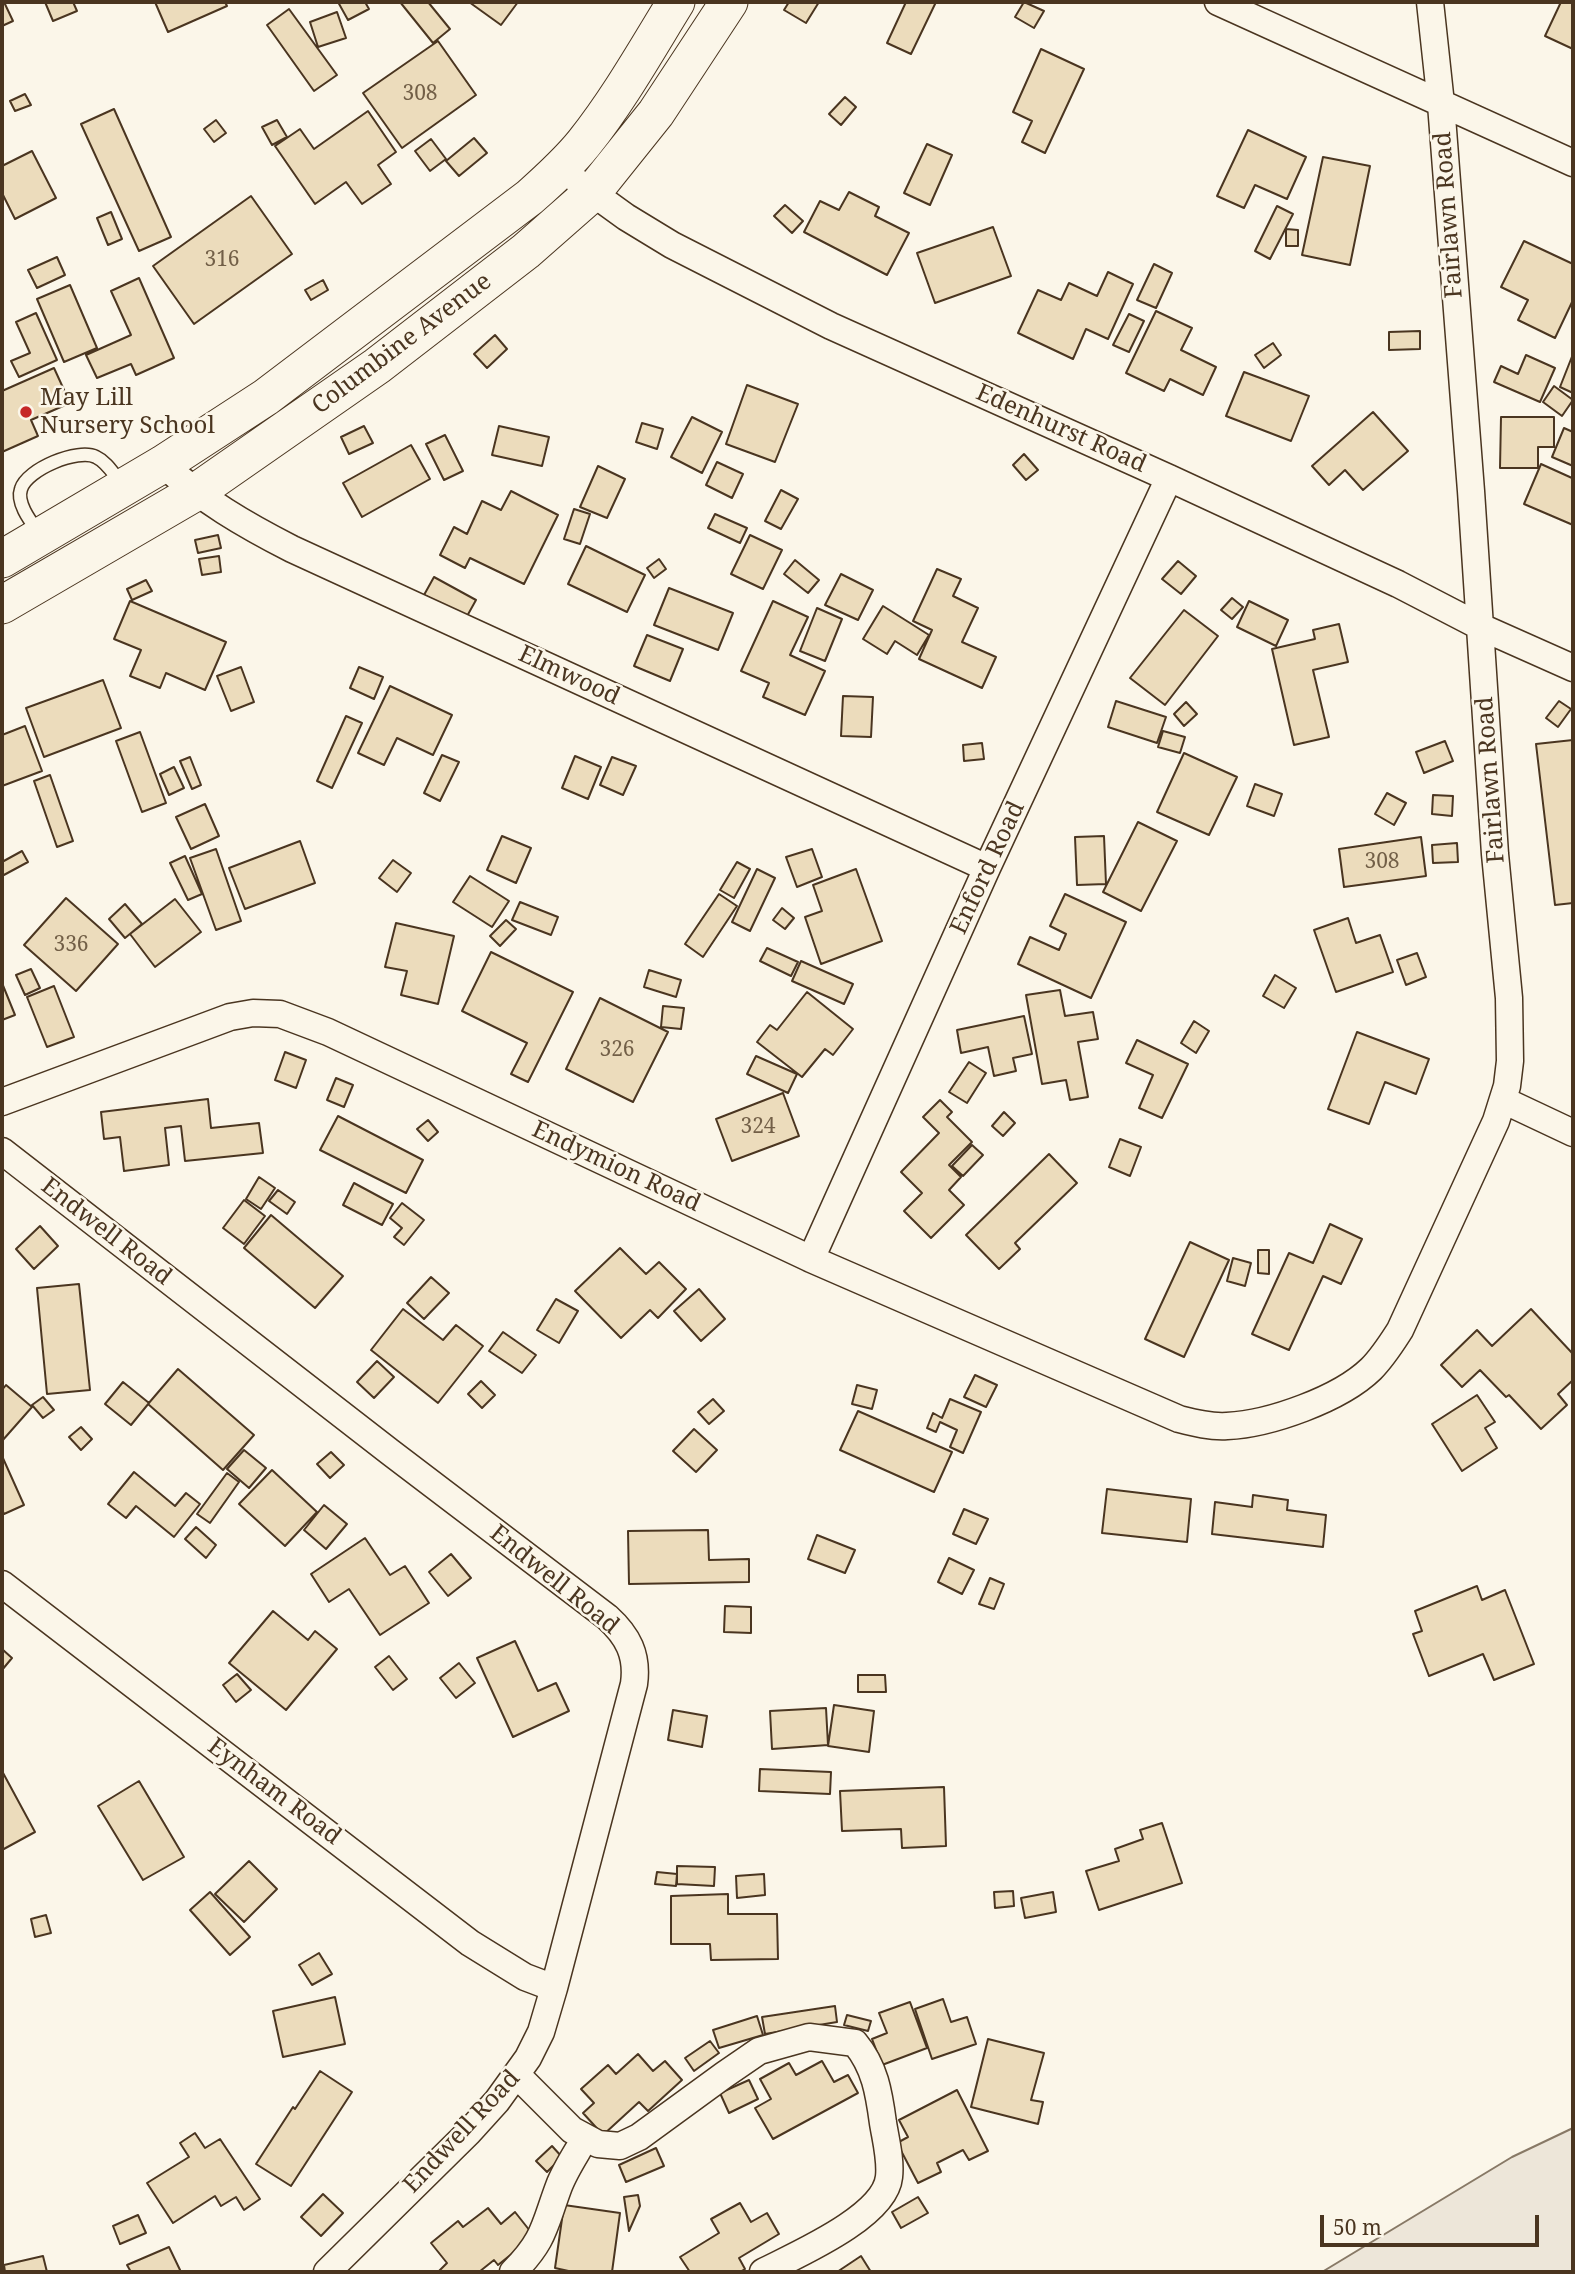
<!DOCTYPE html>
<style>
body{margin:0}
#map{position:relative;width:1575px;height:2274px;overflow:hidden;background:#fbf6e9;font-family:"Noto Serif",serif}
canvas{display:block}
.frame{position:absolute;inset:0;border:4px solid #4a3520;pointer-events:none}
.scale{position:absolute;left:1320px;top:2215px;width:219px;height:32px;box-sizing:border-box;border:4px solid #4a3520;border-top:0;padding-left:9px;font-size:21px;line-height:24px;white-space:nowrap;color:#4a3520;-webkit-text-stroke:5px #fbf6e9;paint-order:stroke}
</style>
<div id="map">
<canvas width="1575" height="2274"></canvas>
<div class="frame"></div>
<div class="scale">50 m</div>
</div>
<script>
const ctx = document.querySelector('canvas').getContext('2d');
ctx.lineJoin = 'round';
function fill(path, color) {
  ctx.fillStyle = color;
  ctx.fill(path, 'evenodd');
}
function strokePath(path, color, width, dash) {
  ctx.strokeStyle = color;
  ctx.lineWidth = width;
  ctx.lineCap = dash ? 'butt' : 'round';
  ctx.setLineDash(dash || []);
  ctx.stroke(path);
}
function write(font, color, halo, rows, align = 'center') {
  ctx.font = font + ' "Noto Serif",serif';
  ctx.lineWidth = 5;
  ctx.setLineDash([]);
  ctx.textBaseline = 'middle';
  ctx.strokeStyle = halo;
  ctx.fillStyle = color;
  for (const [text, x, y, turn = 0] of rows) {
    ctx.save();
    ctx.translate(x, y);
    ctx.rotate((+turn || 0) * Math.PI / 180);
    ctx.textAlign = isNaN(turn) ? turn : align;
    if (halo) ctx.strokeText(text, 0, 0);
    ctx.fillText(text, 0, 0);
    ctx.restore();
  }
}
const green = new Path2D(`
 M1573,2128V2272H1322L1512,2157Z`);
fill(green, '#ede6d9');
strokePath(green, '#887966', 2);
const building = new Path2D(`
 M2,2H4L13,21L2,26Z
 M45,2H73L77,11L53,21Z
 M155,2H225L227,6L168,32Z
 M338,2H365L369,9L348,20Z
 M400,2H428L450,29L433,43Z
 M469,2H518L501,25Z
 M789,2H819L806,23L784,10Z
 M906,2H936L911,54L887,43Z
 M1024,2L1044,11L1034,28L1015,17Z
 M1561,2H1573V49L1545,36Z
 M289,9L337,75L314,91L267,25Z
 M337,12L346,38L318,47L310,22Z
 M438,41L476,95L402,148L363,93Z
 M1041,49L1084,69L1045,153L1022,142L1032,121L1013,112Z
 M25,94L31,105L15,111L10,101Z
 M845,97L856,107L841,125L829,114Z
 M114,109L171,237L139,251L81,124Z
 M368,111L396,152L378,165L391,184L362,204L346,182L315,204L275,146L300,129L314,149Z
 M216,120L226,133L214,142L204,129Z
 M277,120L287,137L272,145L262,127Z
 M1248,130L1306,157L1287,199L1255,185L1244,208L1217,196Z
 M474,138L487,153L459,176L446,161Z
 M431,139L446,159L430,171L415,151Z
 M927,144L952,155L930,205L904,193Z
 M32,151L56,198L15,219L2,193V166Z
 M1323,157L1370,166L1350,265L1302,255Z
 M849,192L879,207L875,216L909,233L887,275L804,232L820,201L839,210Z
 M251,196L292,254L194,324L153,266Z
 M785,205L803,221L792,233L774,216Z
 M1277,206L1293,214L1270,259L1255,251Z
 M111,212L122,239L108,245L97,218Z
 M993,227L1011,276L935,303L917,253Z
 M1286,229L1298,230V246H1286Z
 M1524,241L1573,264V300L1555,338L1518,320L1528,300L1501,287Z
 M57,257L65,275L37,288L28,270Z
 M1154,264L1172,273L1156,308L1137,300Z
 M1108,272L1133,284L1108,339L1086,329L1073,359L1018,333L1038,290L1061,300L1069,283L1097,296Z
 M139,278L174,358L136,375L131,364L97,378L86,355L131,335L111,291Z
 M323,280L328,290L311,300L305,290Z
 M70,285L97,348L64,362L37,299Z
 M1156,311L1192,328L1181,350L1216,367L1203,395L1170,379L1164,391L1126,373Z
 M36,313L57,360L19,377L11,361L30,353L16,322Z
 M1129,314L1144,321L1129,352L1113,345Z
 M1420,331V349L1389,350V332Z
 M495,335L507,349L487,368L474,354Z
 M1273,343L1281,355L1264,368L1255,355Z
 M1573,354V393L1560,387Z
 M1526,355L1555,368L1540,402L1494,382L1501,366L1518,374Z
 M54,368L70,403L31,420L38,436L2,452V391Z
 M1244,372L1309,396L1291,441L1226,416Z
 M747,385L798,404L775,462L726,444Z
 M1554,386L1573,400L1562,416L1543,402Z
 M1373,412L1408,451L1363,490L1345,470L1329,485L1312,466Z
 M692,417L722,432L702,473L671,457Z
 M1501,417H1554V447H1538V468H1500Z
 M642,423L663,429L657,449L636,442Z
 M364,426L373,443L349,454L341,437Z
 M499,426L549,437L542,466L492,455Z
 M1564,428L1573,432V466L1552,457Z
 M445,435L463,471L444,480L426,444Z
 M411,445L430,479L362,517L343,483Z
 M1024,454L1038,470L1026,480L1013,465Z
 M717,462L743,474L732,498L706,485Z
 M1541,464L1572,478L1573,476V525L1524,504Z
 M598,466L625,479L607,518L580,507Z
 M781,490L798,499L781,529L765,521Z
 M511,491L558,515L524,584L470,558L465,568L440,555L454,527L467,534L482,501L501,510Z
 M574,509L590,514L580,544L564,539Z
 M715,514L747,528L740,543L708,528Z
 M218,535L221,548L198,553L195,540Z
 M750,535L782,550L763,589L731,574Z
 M586,546L645,575L627,612L568,584Z
 M219,556L221,572L202,575L199,559Z
 M659,559L666,569L654,578L647,568Z
 M795,560L819,580L808,593L784,574Z
 M1178,561L1196,576L1181,594L1162,579Z
 M937,569L961,579L953,596L978,608L962,642L996,657L982,688L919,659L932,630L913,621Z
 M841,574L873,590L858,620L825,605Z
 M434,577L476,600L466,618L424,595Z
 M146,580L152,591L132,600L127,589Z
 M669,588L733,613L718,650L654,625Z
 M1232,598L1243,607L1232,619L1221,610Z
 M130,601L226,642L205,690L166,673L160,688L130,676L141,650L114,639Z
 M773,601L808,617L790,655L825,671L805,715L763,697L769,683L741,671Z
 M1249,601L1288,620L1276,646L1237,627Z
 M883,606L929,635L917,655L895,641L887,654L863,639Z
 M817,608L842,619L825,661L800,651Z
 M1184,610L1218,636L1165,705L1130,678Z
 M1339,624L1348,662L1313,670L1329,737L1294,745L1272,649L1315,639L1313,630Z
 M647,635L683,649L670,681L634,666Z
 M241,667L254,702L231,711L217,676Z
 M359,667L383,677L374,699L350,688Z
 M103,680L121,728L44,757L26,708Z
 M390,686L452,715L433,755L397,738L384,765L358,753Z
 M843,696L873,697L871,737L841,736Z
 M1116,701L1166,717L1157,743L1108,727Z
 M1559,701L1571,709L1558,727L1546,718Z
 M1186,702L1197,714L1184,726L1174,714Z
 M346,716L362,723L332,788L317,781Z
 M25,726L42,771L2,786V735Z
 M1163,731L1185,737L1180,753L1158,747Z
 M140,732L166,803L142,812L116,741Z
 M1573,740V903L1555,905L1536,744Z
 M1445,741L1453,761L1424,773L1416,752Z
 M982,743L984,759L964,761L963,745Z
 M1184,753L1237,777L1209,835L1157,812Z
 M442,755L459,762L440,801L424,793Z
 M575,756L601,767L588,799L562,788Z
 M190,757L201,785L192,789L180,761Z
 M612,757L636,766L623,795L600,785Z
 M174,767L184,788L169,795L160,774Z
 M50,775L73,841L57,847L34,781Z
 M1255,784L1282,794L1274,816L1247,806Z
 M1387,793L1406,803L1394,825L1375,814Z
 M1433,795L1453,796L1452,816L1432,814Z
 M205,804L219,836L191,849L176,817Z
 M1138,822L1177,841L1141,911L1103,892Z
 M502,836L531,848L516,883L487,870Z
 M1104,836L1106,884L1077,885L1075,837Z
 M1421,837L1426,876L1344,887L1339,849Z
 M300,841L315,883L245,909L229,868Z
 M1457,843L1458,862L1433,863L1432,845Z
 M216,849L241,921L216,930L190,858Z
 M812,849L822,877L797,887L786,857Z
 M22,851L28,862L2,876V862Z
 M185,856L202,894L188,900L170,863Z
 M393,860L411,873L397,892L379,878Z
 M737,862L750,869L734,898L720,890Z
 M757,869L775,878L750,931L732,922Z
 M856,869L882,941L821,964L805,917L822,911L813,885Z
 M470,876L509,901L492,927L453,902Z
 M719,894L737,906L703,957L685,944Z
 M1065,894L1126,922L1091,998L1018,964L1030,937L1059,950L1066,934L1050,926Z
 M66,898L118,944L76,991L24,945Z
 M175,899L201,932L155,967L130,934Z
 M520,902L558,917L551,935L512,920Z
 M125,904L142,924L125,938L109,919Z
 M782,908L794,918L785,929L773,920Z
 M1348,918L1356,943L1380,935L1393,972L1336,992L1314,930Z
 M506,920L516,929L500,946L490,936Z
 M396,923L454,936L438,1004L401,995L407,971L385,967Z
 M767,948L798,962L791,976L760,961Z
 M491,952L573,992L528,1082L511,1074L527,1043L462,1011Z
 M1417,953L1426,977L1406,985L1397,960Z
 M801,961L853,984L844,1004L792,981Z
 M31,969L40,988L25,995L16,975Z
 M649,970L681,980L676,997L644,987Z
 M1275,975L1296,988L1284,1008L1263,996Z
 M2,983L15,1015L2,1020Z
 M54,986L74,1037L47,1047L27,997Z
 M1060,990L1065,1016L1093,1012L1098,1039L1078,1042L1088,1097L1070,1100L1066,1080L1042,1084L1026,995Z
 M807,992L853,1029L833,1055L825,1049L802,1077L757,1042L770,1025L777,1030Z
 M600,998L668,1032L633,1102L566,1069Z
 M663,1006L684,1008L681,1029L661,1027Z
 M1024,1016L1032,1054L1013,1058L1016,1071L994,1076L988,1047L961,1053L957,1030Z
 M1194,1021L1209,1031L1196,1053L1181,1043Z
 M1357,1032L1429,1059L1416,1094L1385,1082L1369,1124L1328,1109Z
 M1137,1040L1188,1064L1162,1118L1139,1108L1153,1075L1126,1063Z
 M285,1052L306,1060L296,1088L275,1080Z
 M756,1056L797,1074L788,1093L747,1074Z
 M969,1062L986,1073L967,1103L949,1092Z
 M336,1078L353,1085L344,1107L327,1100Z
 M783,1093L799,1136L732,1161L716,1119Z
 M208,1099L211,1128L259,1123L263,1153L185,1161L181,1126L165,1128L169,1165L124,1171L120,1137L104,1139L101,1112Z
 M940,1100L952,1112L947,1117L972,1142L949,1165L961,1177L949,1190L964,1205L931,1238L904,1211L922,1193L901,1172L939,1133L923,1117Z
 M1004,1112L1015,1123L1003,1136L992,1126Z
 M338,1116L423,1160L406,1193L320,1150Z
 M428,1120L438,1132L428,1141L417,1129Z
 M1120,1139L1141,1147L1130,1176L1109,1167Z
 M972,1145L983,1155L963,1176L952,1166Z
 M1049,1154L1077,1183L1015,1243L1020,1249L999,1269L966,1235Z
 M259,1177L275,1188L261,1209L246,1199Z
 M354,1183L393,1204L382,1225L343,1205Z
 M278,1190L295,1202L287,1214L269,1201Z
 M244,1200L265,1216L244,1244L223,1228Z
 M402,1203L424,1220L404,1245L394,1237L402,1228L390,1218Z
 M271,1215L343,1276L315,1308L244,1248Z
 M1330,1224L1362,1239L1341,1284L1323,1276L1289,1350L1252,1334L1289,1253L1313,1263Z
 M40,1226L58,1246L34,1269L16,1249Z
 M1190,1242L1229,1260L1184,1357L1145,1339Z
 M620,1248L646,1274L659,1262L686,1289L658,1318L650,1310L621,1338L575,1291Z
 M1258,1250H1269V1274L1258,1273Z
 M1233,1258L1251,1263L1245,1286L1227,1281Z
 M431,1277L449,1293L424,1319L407,1303Z
 M79,1284L90,1390L47,1394L37,1288Z
 M699,1289L725,1319L701,1341L674,1311Z
 M556,1299L578,1311L559,1343L537,1330Z
 M403,1309L443,1340L456,1325L483,1346L438,1403L371,1350Z
 M1531,1309L1573,1354V1380L1558,1394L1567,1405L1541,1429L1509,1395L1506,1397L1480,1370L1462,1387L1441,1365L1477,1330L1492,1346Z
 M503,1332L536,1355L522,1373L489,1351Z
 M377,1361L394,1377L374,1398L357,1382Z
 M178,1369L254,1435L223,1470L148,1404Z
 M975,1375L997,1385L986,1407L964,1397Z
 M481,1381L495,1395L482,1408L468,1394Z
 M123,1382L149,1403L131,1425L105,1404Z
 M6,1385L32,1407L2,1441V1390Z
 M857,1385L877,1390L872,1409L852,1404Z
 M1477,1395L1495,1422L1485,1428L1497,1448L1462,1471L1432,1424Z
 M43,1397L54,1410L43,1418L32,1405Z
 M713,1399L724,1411L709,1424L698,1412Z
 M950,1399L981,1412L963,1453L950,1447L957,1430L940,1422L936,1432L927,1428L933,1413L942,1418Z
 M858,1411L952,1452L934,1492L840,1450Z
 M81,1427L92,1439L81,1450L69,1437Z
 M694,1429L717,1450L696,1472L673,1451Z
 M244,1450L266,1468L249,1488L227,1469Z
 M331,1452L344,1465L330,1478L317,1464Z
 M2,1456L24,1505L4,1514L2,1509Z
 M272,1470L317,1512L285,1546L239,1504Z
 M134,1472L175,1506L186,1493L200,1504L174,1537L136,1506L126,1518L108,1504Z
 M227,1473L239,1482L210,1523L197,1514Z
 M1107,1489L1191,1499L1187,1542L1102,1533Z
 M1253,1495L1288,1500L1287,1510L1326,1515L1323,1547L1212,1534L1215,1502L1252,1507Z
 M324,1505L347,1524L326,1549L304,1530Z
 M964,1509L988,1519L976,1544L953,1534Z
 M196,1527L216,1545L206,1558L185,1539Z
 M708,1530L709,1560L749,1559V1582L629,1584L628,1531Z
 M817,1535L855,1550L845,1573L808,1559Z
 M365,1538L390,1575L405,1566L429,1603L380,1635L349,1589L329,1602L311,1574Z
 M451,1554L471,1578L448,1596L429,1572Z
 M949,1558L974,1570L962,1594L938,1582Z
 M990,1578L1004,1584L994,1609L979,1604Z
 M1477,1586L1482,1600L1505,1590L1534,1664L1494,1680L1483,1654L1429,1676L1413,1634L1422,1631L1415,1611Z
 M725,1606L751,1607V1633L724,1632Z
 M273,1611L308,1640L315,1631L337,1649L286,1710L229,1663Z
 M515,1641L538,1691L556,1683L569,1711L513,1737L477,1658Z
 M2,1649L12,1658L2,1670Z
 M389,1656L407,1679L393,1690L375,1667Z
 M459,1663L475,1683L456,1698L440,1678Z
 M237,1674L251,1690L236,1702L223,1685Z
 M858,1675H885L886,1692H858Z
 M834,1705L874,1711L869,1752L828,1746Z
 M826,1708L828,1745L772,1749L770,1711Z
 M673,1710L707,1716L702,1747L668,1740Z
 M760,1769L831,1772L830,1794L759,1791Z
 M2,1771L35,1832L2,1850Z
 M139,1781L184,1857L143,1880L98,1806Z
 M944,1787L946,1846L902,1848L901,1829L842,1831L840,1791Z
 M1162,1823L1182,1883L1099,1910L1086,1871L1119,1861L1115,1849L1143,1839L1140,1830Z
 M249,1861L277,1889L244,1922L215,1894Z
 M677,1866L715,1867L714,1886L677,1884Z
 M657,1872L677,1874L676,1886L655,1884Z
 M764,1874L765,1895L737,1898L736,1876Z
 M1013,1891L1014,1906L995,1908L994,1892Z
 M210,1892L250,1937L230,1955L190,1910Z
 M1053,1892L1056,1912L1025,1918L1021,1898Z
 M728,1894V1914H777L778,1959L711,1960L710,1944H671V1896Z
 M46,1915L51,1933L35,1937L31,1919Z
 M319,1953L332,1974L312,1985L299,1965Z
 M335,1997L345,2044L283,2057L273,2011Z
 M943,1999L951,2022L967,2017L976,2044L932,2059L915,2009Z
 M910,2002L927,2048L882,2065L872,2039L887,2033L879,2013Z
 M835,2006L837,2022L765,2034L762,2017Z
 M847,2015L871,2021L868,2031L844,2025Z
 M757,2016L763,2035L719,2048L713,2030Z
 M988,2039L1044,2053L1031,2100L1043,2102L1038,2124L971,2107Z
 M710,2041L719,2053L694,2071L685,2058Z
 M638,2054L653,2071L665,2061L682,2080L648,2111L639,2102L603,2135L583,2113L594,2103L581,2089L608,2065L616,2074Z
 M822,2061L834,2082L848,2075L858,2093L773,2139L755,2108L771,2099L760,2079L789,2063L796,2075Z
 M320,2071L352,2092L291,2186L256,2164L293,2107L295,2109Z
 M749,2080L758,2099L729,2113L720,2093Z
 M957,2090L988,2151L969,2160L963,2150L937,2163L941,2172L918,2183L897,2143L908,2137L899,2120Z
 M195,2133L205,2148L220,2139L260,2199L244,2210L236,2197L221,2206L215,2196L173,2223L147,2183L189,2157L180,2143Z
 M552,2146L562,2157L547,2172L536,2161Z
 M656,2148L664,2166L626,2182L619,2165Z
 M323,2194L343,2213L321,2236L301,2217Z
 M638,2195L640,2206L629,2231L624,2197Z
 M918,2197L928,2213L901,2228L892,2212Z
 M740,2203L751,2222L767,2213L779,2234L739,2258L745,2269L740,2272H690L680,2257L719,2233L711,2219Z
 M564,2205L620,2213L612,2272H573L555,2268Z
 M488,2208L501,2224L515,2212L534,2236L498,2265L494,2260L479,2272H438L447,2263L431,2243L458,2221L463,2227Z
 M138,2215L146,2233L120,2244L113,2226Z
 M169,2247L181,2272H131L127,2265Z
 M43,2256L47,2272H5L4,2265Z
 M861,2256L871,2272H837Z`);
fill(building, '#ecdcbc');
strokePath(building, '#4a3520', 2);
const lane = new Path2D(`
 M39,533C31,522 16,503 21,489C27,469 78,448 96,457C107,462 114,475 122,484`);
const street = new Path2D(`
 M1218,2L1573,163
 M579,183L626,217L672,245L831,326L1169,478L1398,584L1481,627L1573,668
 M163,464C202,500 245,525 292,549L987,868
 M1503,1100L1573,1133
 M2,1102L230,1017L253,1013L280,1014L328,1032L811,1259L1179,1419C1195,1423 1211,1427 1227,1426C1270,1424 1340,1399 1371,1369C1383,1357 1391,1344 1400,1330L1496,1121L1507,1086L1510,1061L1509,998L1495,854L1471,491L1441,104L1430,2
 M2,1151L390,1452L607,1617C628,1636 638,1655 634,1684L554,1988L541,2032L528,2058L497,2101L468,2133L327,2272
 M811,1259L987,868L1169,478
 M2,1584L470,1943L525,1977L554,1988
 M517,2075L572,2130L598,2144L620,2146L639,2137L724,2075L759,2051L809,2037L855,2043C875,2067 879,2093 883,2123C886,2141 891,2160 889,2177C885,2217 796,2255 763,2272
 M513,2272C545,2240 544,2226 559,2186C565,2170 576,2154 585,2138`);
const secondary = new Path2D(`
 M2,559L163,464L266,397L530,197C549,180 568,163 584,143C619,99 647,49 676,2
 M2,605L196,492L377,366L526,251L592,193L656,113L729,2`);
strokePath(lane, '#4a3520', 15);
strokePath(street, '#4a3520', 29);
strokePath(secondary, '#4a3520', 39);
strokePath(lane, '#fbf6e9', 12);
strokePath(street, '#fbf6e9', 26);
strokePath(secondary, '#fbf6e9', 37);
for (const [x, y, r, color] of [
 [26,412,7,"#c62828"]
]) {
  const dot = new Path2D();
  dot.arc(x, y, r, 0, 2 * Math.PI);
  ctx.fillStyle = color;
  ctx.fill(dot);
  strokePath(dot, '#fbf6e9', 2.5);
}
write('21px', '#725f47', null, [
 ["308",420,94],
 ["316",222,260],
 ["308",1382,862],
 ["336",71,945],
 ["326",617,1050],
 ["324",758,1127]
]);
write('24px', '#4a3520', '#fbf6e9', [
 ["Fairlawn Road",1449,215,-94],
 ["Columbine Avenue",402,344,-37],
 ["Edenhurst Road",1061,429,24],
 ["Elmwood",569,676,25],
 ["Fairlawn Road",1491,780,-94],
 ["Enford Road",988,868,-65],
 ["Endymion Road",616,1167,25],
 ["Endwell Road",106,1232,38],
 ["Endwell Road",554,1580,39],
 ["Eynham Road",274,1792,37],
 ["Endwell Road",462,2132,-47]
]);
write('24px', '#4a3520', '#fbf6e9', [
 ["May Lill",40,398],
 ["Nursery School",40,426]
], 'left');
</script>
